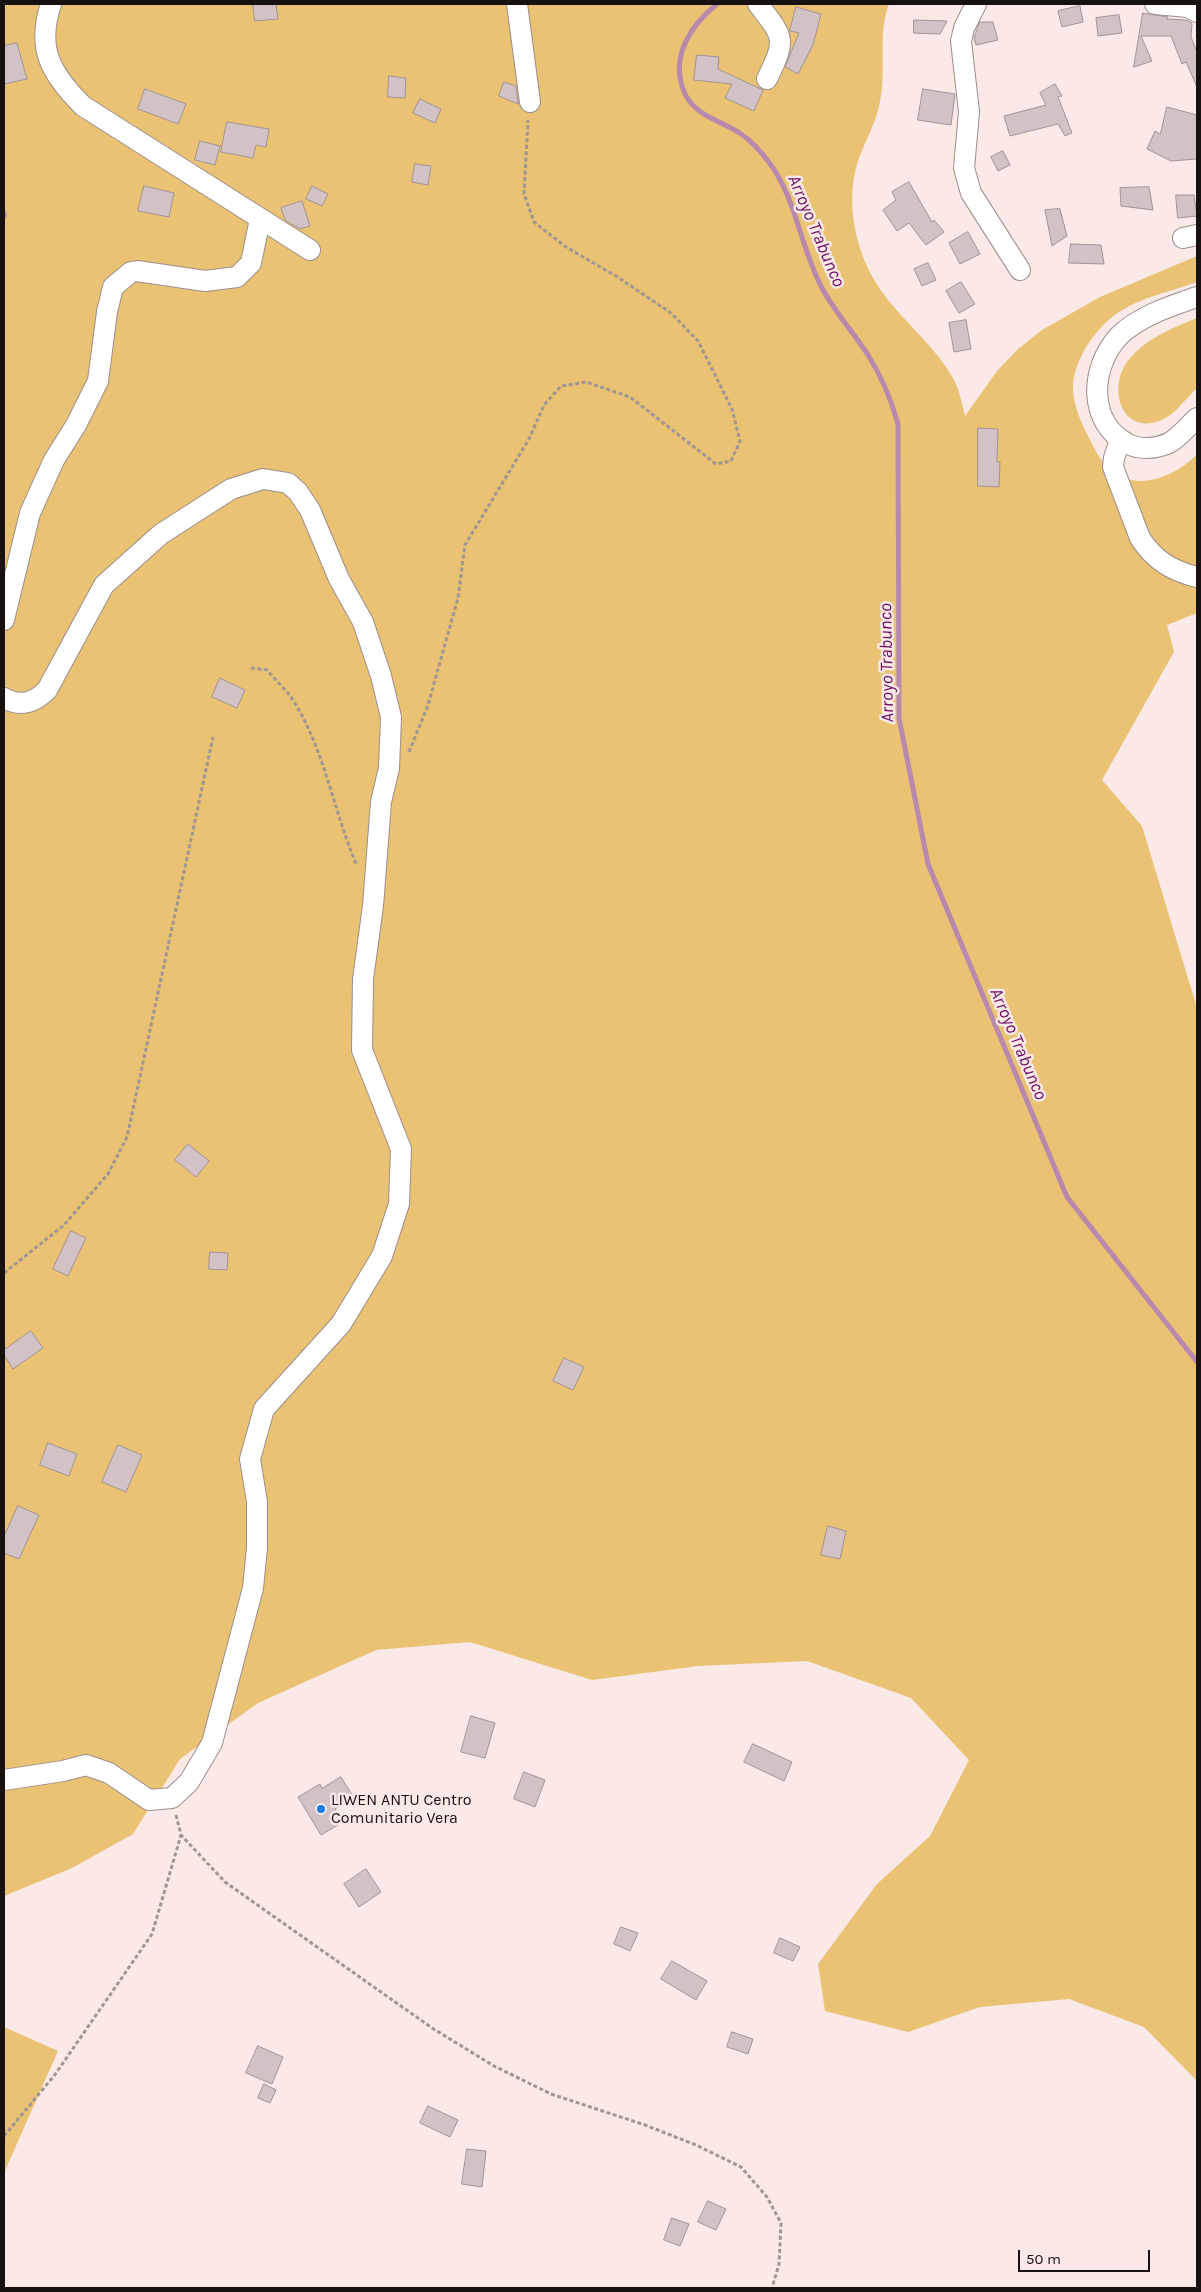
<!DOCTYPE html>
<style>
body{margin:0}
#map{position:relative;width:1201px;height:2292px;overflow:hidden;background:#fae9e6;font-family:Karla,sans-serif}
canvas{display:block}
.frame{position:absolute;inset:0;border:5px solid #171110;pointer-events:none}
.scale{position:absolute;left:1018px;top:2250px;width:132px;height:22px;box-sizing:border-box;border:2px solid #171110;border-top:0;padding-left:6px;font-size:15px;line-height:18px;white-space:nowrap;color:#171110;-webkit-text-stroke:4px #fae9e6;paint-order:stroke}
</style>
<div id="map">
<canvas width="1201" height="2292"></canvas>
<div class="frame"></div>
<div class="scale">50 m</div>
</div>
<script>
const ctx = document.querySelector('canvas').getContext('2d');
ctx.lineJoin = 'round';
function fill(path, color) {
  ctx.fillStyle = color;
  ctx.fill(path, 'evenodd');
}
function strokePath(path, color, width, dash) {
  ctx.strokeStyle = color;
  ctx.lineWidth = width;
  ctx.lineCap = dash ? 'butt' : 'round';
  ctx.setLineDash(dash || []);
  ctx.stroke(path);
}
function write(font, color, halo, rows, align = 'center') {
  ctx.font = font + ' Karla,sans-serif';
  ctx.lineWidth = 5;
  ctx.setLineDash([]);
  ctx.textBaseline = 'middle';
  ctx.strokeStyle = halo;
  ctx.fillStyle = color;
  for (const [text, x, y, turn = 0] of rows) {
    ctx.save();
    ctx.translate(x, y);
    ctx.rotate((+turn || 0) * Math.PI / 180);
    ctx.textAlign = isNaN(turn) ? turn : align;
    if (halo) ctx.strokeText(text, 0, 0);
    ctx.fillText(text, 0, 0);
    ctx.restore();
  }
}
fill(new Path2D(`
 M4,4H889C877,36 887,68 880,101C877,121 866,139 859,158C844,200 855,253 880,289C902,321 935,345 954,380C960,391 962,404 965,416L997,371L1018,349L1042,330L1100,297L1197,256V282C1172,291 1142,297 1119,312C1097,326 1076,357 1073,383C1072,401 1079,418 1087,434C1093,446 1099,459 1109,469C1135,493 1176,477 1197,454V613L1167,625L1174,652L1102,780L1142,826L1197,1008V2081L1144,2027L1069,1999L980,2007L908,2032L825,2011L818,1964L877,1884L930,1836L969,1760L911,1698L807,1661L698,1666L592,1680L470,1642L376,1650L258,1703L180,1759L133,1834L72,1868L4,1896Z
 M1197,318V388C1185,399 1173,418 1156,422C1121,432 1108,388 1127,362C1143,340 1172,328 1197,318Z
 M4,2027L58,2051L4,2173Z`), '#eac273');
strokePath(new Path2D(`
 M717,4C691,25 671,55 683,89C692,116 721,120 741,134C752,141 760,151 768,161C796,197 800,246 821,286C834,311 853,332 868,355C882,377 891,399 898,424L899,718L928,864L1067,1197L1197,1362
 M4,213V216`), '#b989ad', 5);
const building = new Path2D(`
 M253,4H276L278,19L255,21Z
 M1080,6L1083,22L1062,27L1058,11Z
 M796,7L821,14L813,45L798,74L785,67L799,33L790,31Z
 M1143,13L1168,17L1167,19L1186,20L1192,23L1191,37L1197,52V87L1186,62L1182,64L1171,36H1141L1152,61L1134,67Z
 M1119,15L1122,33L1098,36L1096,18Z
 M914,20L947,21L940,34L914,33Z
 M980,22H993L998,40L976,45L974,38Z
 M17,43L27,79L4,84V46Z
 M697,55L719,57L718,69L763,90L754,111L725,98L732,84L694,80Z
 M389,76L406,78L405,98L388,97Z
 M504,82L516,86L518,104L499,96Z
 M1055,84L1062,96L1058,97L1072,133L1065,136L1058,124L1010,136L1004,116L1046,105L1040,93Z
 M145,89L186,104L178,124L138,109Z
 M923,89L955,94L951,125L918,120Z
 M420,99L441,109L435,123L413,113Z
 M1167,107L1197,115V159L1171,161L1147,149L1155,131L1160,134Z
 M227,122L269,129L266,147L256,145L253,158L221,152Z
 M200,141L220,146L215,165L195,160Z
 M1003,151L1010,165L998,171L991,157Z
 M415,164L431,166L428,185L412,182Z
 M909,182L932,222L934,220L944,232L926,245L909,223L897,231L883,210L896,200L892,192Z
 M144,186L174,193L169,217L138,211Z
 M312,186L328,194L322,206L306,199Z
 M1149,187L1153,210L1121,206L1120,188Z
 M1176,195H1194L1197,216L1178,218Z
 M302,201L310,226L300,229L285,220L281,208Z
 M1060,209L1067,236L1052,246L1045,210Z
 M968,232L980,254L960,264L949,243Z
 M1071,244L1101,245L1104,264L1069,263Z
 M928,263L936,280L922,286L914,269Z
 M961,282L975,304L959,313L946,291Z
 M966,320L971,349L954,352L949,323Z
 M978,428L998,429L997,462H1000L999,487L978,486Z
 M220,678L245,690L237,708L212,697Z
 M188,1144L209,1161L196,1177L175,1160Z
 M71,1231L86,1238L68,1276L53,1269Z
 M210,1252L228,1253L227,1270L209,1269Z
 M31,1331L43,1348L13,1369L4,1355V1350Z
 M564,1358L584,1367L573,1390L553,1381Z
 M48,1443L77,1454L69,1476L40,1465Z
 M118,1445L142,1455L126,1492L102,1482Z
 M18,1506L39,1515L19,1559L4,1553V1537Z
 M828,1526L846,1531L840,1559L821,1555Z
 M471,1716L495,1723L485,1758L461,1752Z
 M753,1744L792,1762L784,1781L744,1762Z
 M524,1772L545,1780L535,1807L514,1799Z
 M341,1777L354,1798L335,1809L343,1822L321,1835L298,1797L320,1784L322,1788Z
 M366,1869L381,1892L359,1907L344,1884Z
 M621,1927L638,1933L630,1951L614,1944Z
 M780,1938L800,1947L793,1961L774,1953Z
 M672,1961L707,1981L696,2000L661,1979Z
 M732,2032L753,2039L748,2054L727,2047Z
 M258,2046L283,2057L272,2084L246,2073Z
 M264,2084L276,2090L270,2103L258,2098Z
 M428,2106L458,2120L450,2137L420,2123Z
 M467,2149L486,2151L482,2187L462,2184Z
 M708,2201L726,2209L716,2230L698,2222Z
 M672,2218L689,2224L680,2246L664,2240Z`);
fill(building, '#d2c1c5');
strokePath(building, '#a29296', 1);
const minor = new Path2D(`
 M51,4C36,49 51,74 83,106L310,250
 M517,4L530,102
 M758,4C784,38 787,38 767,79
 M976,4L964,28L961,41L969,112L964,168L971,193L1020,270
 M1155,4L1188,7L1197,12
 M1183,238L1197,235
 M1197,297C1171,306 1139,316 1119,336C1090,367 1087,422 1128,444C1140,450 1156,449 1169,443C1180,437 1188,426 1197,418
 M1120,440L1114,458L1113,467L1140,538C1154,560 1172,571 1197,577
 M4,620L30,513L54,460L76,425L98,381L107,312L113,287L131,272L137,271L205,281L237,277L251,263L260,219
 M4,698C20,707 34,703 47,690L104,585L161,534L231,489L263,479L288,483L298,492L310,510L339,579L363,622L381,676L391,717L389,768L381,802L373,906L363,979L362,1050L401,1149L399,1204L382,1256L341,1324L264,1409L250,1459L257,1502V1548L253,1588L212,1743L189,1782L172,1798L149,1800L109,1773L86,1765L63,1771L4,1780`);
strokePath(minor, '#9d8e8b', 22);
strokePath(new Path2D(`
 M251,668L267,670C276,681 289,692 296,705C326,755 334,813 357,866
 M409,752L428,705L458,598L465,545L529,439L544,405L561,386L586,382L630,397L716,464L731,461L740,441L732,409L698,341L671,313L616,276L566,247L534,222L524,194L528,120
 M4,1273L64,1225L108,1174L127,1137L213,737
 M176,1815L181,1835L225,1882L432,2028L494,2066L551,2094L645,2125L696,2145L741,2167L767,2197L781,2223L779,2264L772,2288
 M4,2136L54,2076L152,1934L181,1835`), '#a19592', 3, [4, 2.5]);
strokePath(minor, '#fff', 20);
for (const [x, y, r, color] of [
 [321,1809,5,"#0d7fe6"]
]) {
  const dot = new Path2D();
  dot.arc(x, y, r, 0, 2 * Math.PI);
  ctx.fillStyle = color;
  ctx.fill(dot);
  strokePath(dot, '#fae9e6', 2);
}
write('16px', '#171110', '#fae9e6', [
 ["LIWEN ANTU Centro",331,1800],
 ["Comunitario Vera",331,1818]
], 'left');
write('italic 18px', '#6f0f62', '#fae9e6', [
 ["Arroyo Trabunco",816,231,67],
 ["Arroyo Trabunco",887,663,-91],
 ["Arroyo Trabunco",1018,1044,67]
]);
</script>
